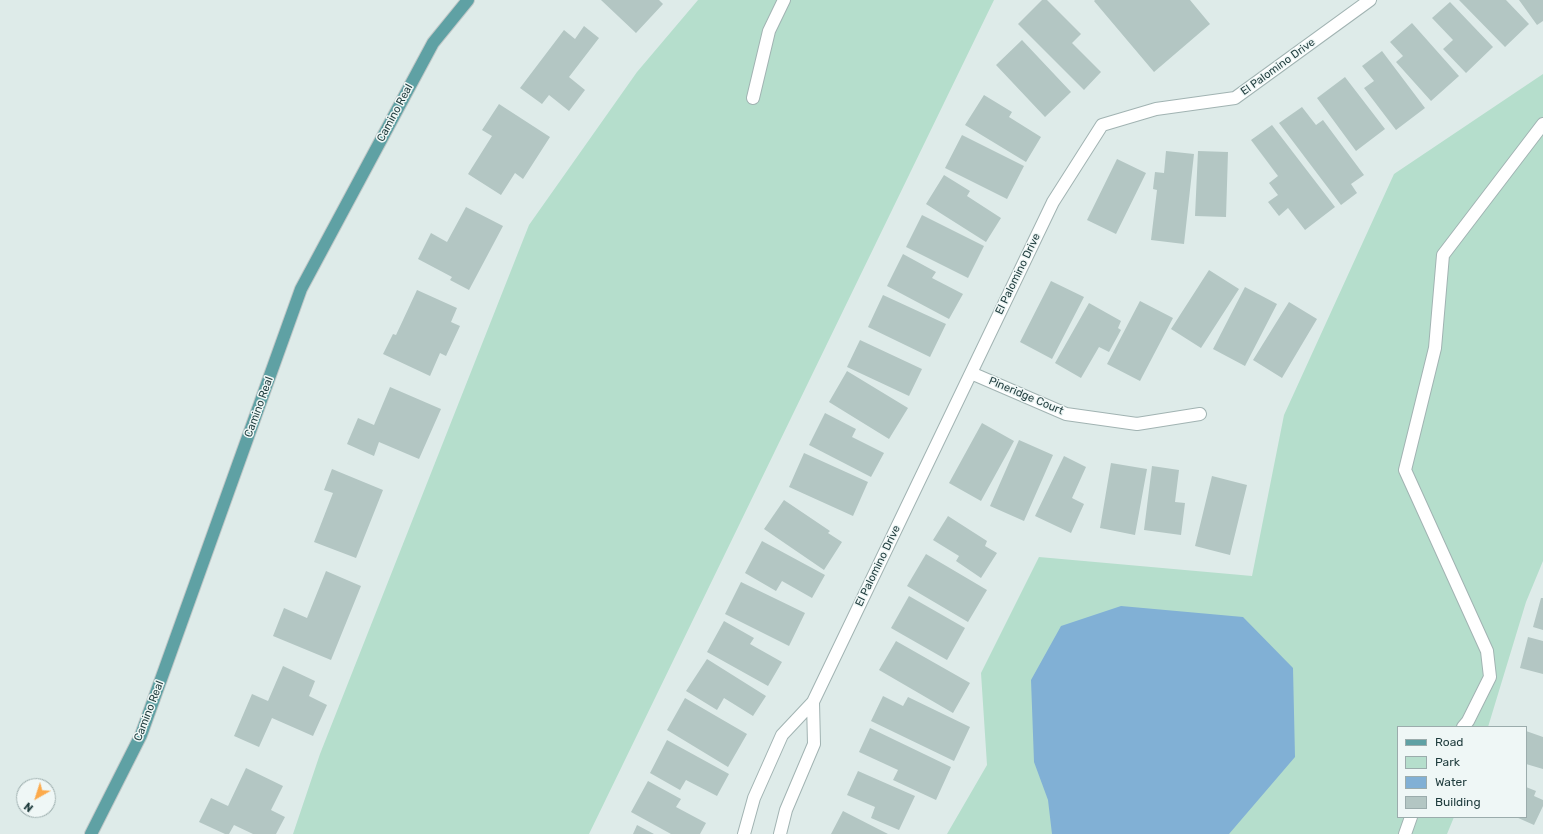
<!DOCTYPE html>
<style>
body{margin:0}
#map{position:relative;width:1543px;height:834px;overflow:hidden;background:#deebe9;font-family:Rubik,sans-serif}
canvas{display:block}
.legend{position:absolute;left:1397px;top:726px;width:130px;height:92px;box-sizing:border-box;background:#eff7f6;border:1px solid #9bacac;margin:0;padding:5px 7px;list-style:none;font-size:12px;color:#1e3b3c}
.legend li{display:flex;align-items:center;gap:8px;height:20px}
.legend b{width:20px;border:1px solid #9bacac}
.north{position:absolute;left:16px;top:778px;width:40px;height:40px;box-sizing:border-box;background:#eff7f6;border:1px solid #9bacac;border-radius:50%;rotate:219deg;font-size:11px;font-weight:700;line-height:16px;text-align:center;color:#1e3b3c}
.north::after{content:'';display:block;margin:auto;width:14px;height:18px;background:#fcaa4b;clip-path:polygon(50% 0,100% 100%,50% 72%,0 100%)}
</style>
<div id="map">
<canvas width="1543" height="834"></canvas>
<ul class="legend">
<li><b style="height:5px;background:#5fa1a4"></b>Road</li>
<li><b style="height:11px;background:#b5decc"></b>Park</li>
<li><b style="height:11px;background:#81b0d5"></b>Water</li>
<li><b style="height:11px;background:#b3c6c3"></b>Building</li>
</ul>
<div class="north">N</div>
</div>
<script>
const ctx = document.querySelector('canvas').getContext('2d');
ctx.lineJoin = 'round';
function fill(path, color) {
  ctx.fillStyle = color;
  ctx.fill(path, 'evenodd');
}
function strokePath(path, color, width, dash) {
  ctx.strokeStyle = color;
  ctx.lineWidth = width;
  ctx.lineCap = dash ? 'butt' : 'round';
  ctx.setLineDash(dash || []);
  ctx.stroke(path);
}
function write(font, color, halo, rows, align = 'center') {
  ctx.font = font + ' Rubik,sans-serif';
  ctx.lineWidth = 3;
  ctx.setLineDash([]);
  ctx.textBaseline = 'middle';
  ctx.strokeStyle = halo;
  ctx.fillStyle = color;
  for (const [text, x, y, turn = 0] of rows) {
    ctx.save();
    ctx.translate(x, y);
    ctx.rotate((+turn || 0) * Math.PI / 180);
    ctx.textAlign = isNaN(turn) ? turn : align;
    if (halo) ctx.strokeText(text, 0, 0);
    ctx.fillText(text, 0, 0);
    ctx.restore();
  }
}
fill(new Path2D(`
 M698,0H994L589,834H293L320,754L529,225L637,72Z
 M1543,74V561L1526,602L1488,727H1398V817H1454L1447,834H947L987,765L981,673L1039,557L1252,576L1284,415L1394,174Z`), '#b5decc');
fill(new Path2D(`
 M1121,606L1243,617L1293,668L1295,757L1229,834H1052L1048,800L1034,762L1031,680L1061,626Z`), '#81b0d5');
fill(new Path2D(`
 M601,0H659L663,4L636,33Z
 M1042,0H1047L1081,34L1072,43L1101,72L1084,90L1018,24Z
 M1095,0H1190L1210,24L1154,72L1094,1Z
 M1459,0H1506L1529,24L1505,47Z
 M1519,0H1543V21L1537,25Z
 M1450,2L1493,47L1466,73L1443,49L1453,40L1432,18Z
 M1412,23L1459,76L1431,101L1396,62L1403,56L1390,42Z
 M584,26L599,38L569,77L585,90L569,111L549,95L542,104L520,88L564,30L575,39Z
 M1022,40L1071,92L1045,117L996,65Z
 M1382,51L1425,108L1396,130L1364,88L1374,81L1362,66Z
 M1345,77L1385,129L1356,151L1317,98Z
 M984,95L1012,112L1009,117L1041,137L1026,162L965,125Z
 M499,104L550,137L523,179L515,173L501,195L468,174L492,136L482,130Z
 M1302,107L1316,125L1323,120L1364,175L1351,184L1357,193L1341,205L1279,123Z
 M1272,125L1335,207L1305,230L1288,208L1279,216L1268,202L1278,195L1269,183L1278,176L1251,140Z
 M962,135L1024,166L1007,199L945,168Z
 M1166,151L1194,154L1184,244L1151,240L1157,190L1153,189L1155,172L1164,173Z
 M1198,151L1228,152L1226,217L1195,216Z
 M1117,159L1146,173L1116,234L1087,220Z
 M944,175L970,191L967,196L1001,218L986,242L926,204Z
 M466,207L503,226L469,290L450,280L452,277L418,259L431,233L447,242Z
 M922,215L984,246L968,278L906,247Z
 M903,254L936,272L932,278L963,294L949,319L887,286Z
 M1209,270L1239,289L1201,348L1171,329Z
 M1051,281L1084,297L1052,359L1020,342Z
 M1245,287L1277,304L1245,366L1213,349Z
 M417,290L457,308L451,322L460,326L446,356L440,353L430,376L383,354L393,334L396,335Z
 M883,295L946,324L930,357L868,327Z
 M1140,301L1173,318L1140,381L1107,364Z
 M1289,302L1317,319L1282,378L1253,360Z
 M1089,303L1121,321L1118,328L1121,330L1109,352L1099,347L1081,378L1055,363Z
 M860,340L922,369L909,396L847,367Z
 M847,371L908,408L889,439L829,402Z
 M390,387L441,409L419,459L379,442L374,456L347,444L358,418L374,425Z
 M825,413L856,429L852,437L884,453L871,477L809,445Z
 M982,423L1014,441L981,501L949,483Z
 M1019,440L1053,455L1024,521L990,506Z
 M804,453L868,482L853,516L789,487Z
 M1064,456L1086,467L1072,498L1084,504L1071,533L1035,516Z
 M1111,463L1147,469L1135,535L1100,528Z
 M1152,466L1179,470L1175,502L1185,503L1181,535L1144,530Z
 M332,469L383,490L356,558L314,542L333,493L324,490Z
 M1212,476L1247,485L1230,555L1195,546Z
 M784,500L830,531L828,533L842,542L824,570L764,529Z
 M948,516L987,541L985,546L997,553L981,578L956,561L959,556L933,540Z
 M762,541L825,575L812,598L782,581L776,591L745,573Z
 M926,554L987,590L968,622L907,586Z
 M326,571L361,586L331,660L273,636L284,608L307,618Z
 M741,582L805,613L789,646L725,614Z
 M909,596L965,628L947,660L891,628Z
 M1541,598H1543V630L1533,627Z
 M724,621L754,638L750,644L782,662L768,686L707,652Z
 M1528,637L1543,641V674L1520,668Z
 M896,641L970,683L953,713L879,670Z
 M707,659L766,696L753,716L724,698L717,710L686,691Z
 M283,666L315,681L309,696L327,705L313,736L272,718L259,747L234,736L252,694L268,701Z
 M883,696L903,706L908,697L970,727L954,761L871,721Z
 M685,698L747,734L728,767L667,730Z
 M870,728L951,767L936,800L893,780L898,770L859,752Z
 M1526,731L1543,737V769L1526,764Z
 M667,740L729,774L717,796L686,780L680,790L650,773Z
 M246,768L283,786L271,810L285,817L276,834H253L234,825L229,834H225L199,822L211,798L228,806Z
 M858,771L915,796L899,830L871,818L875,807L847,795Z
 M648,781L681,799L676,807L706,823L700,834H671L631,812Z
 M1526,787L1536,791L1534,796L1543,800V806L1534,825L1516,817H1526Z
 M843,811L888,834H831Z
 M637,825L654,834H633Z`), '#b3c6c3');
const minor = new Path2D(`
 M753,98L769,31L784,0
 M971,373L1066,414L1137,424L1200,414
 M1463,727L1468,721L1490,677L1487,651L1405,470L1435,348L1443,255L1543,124
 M744,834L754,798L782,735L813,702L1053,202L1102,125L1156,109L1235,98L1370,0
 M780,834L786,810L814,744L813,702
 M1405,834L1411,817`);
const major = new Path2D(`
 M91,834L141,735L301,289L433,43L468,0`);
strokePath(minor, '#a1b3b2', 14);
strokePath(major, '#c0c8c8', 14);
strokePath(minor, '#fff', 12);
strokePath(major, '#5fa1a4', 12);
write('11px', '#1e3b3c', '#eff7f6', [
 ["El Palomino Drive",1278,67,-36],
 ["Camino Real",395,113,-62],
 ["El Palomino Drive",1018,274,-64],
 ["Pineridge Court",1026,396,23],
 ["Camino Real",259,407,-70],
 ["El Palomino Drive",878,566,-64],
 ["Camino Real",149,711,-69]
]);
</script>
